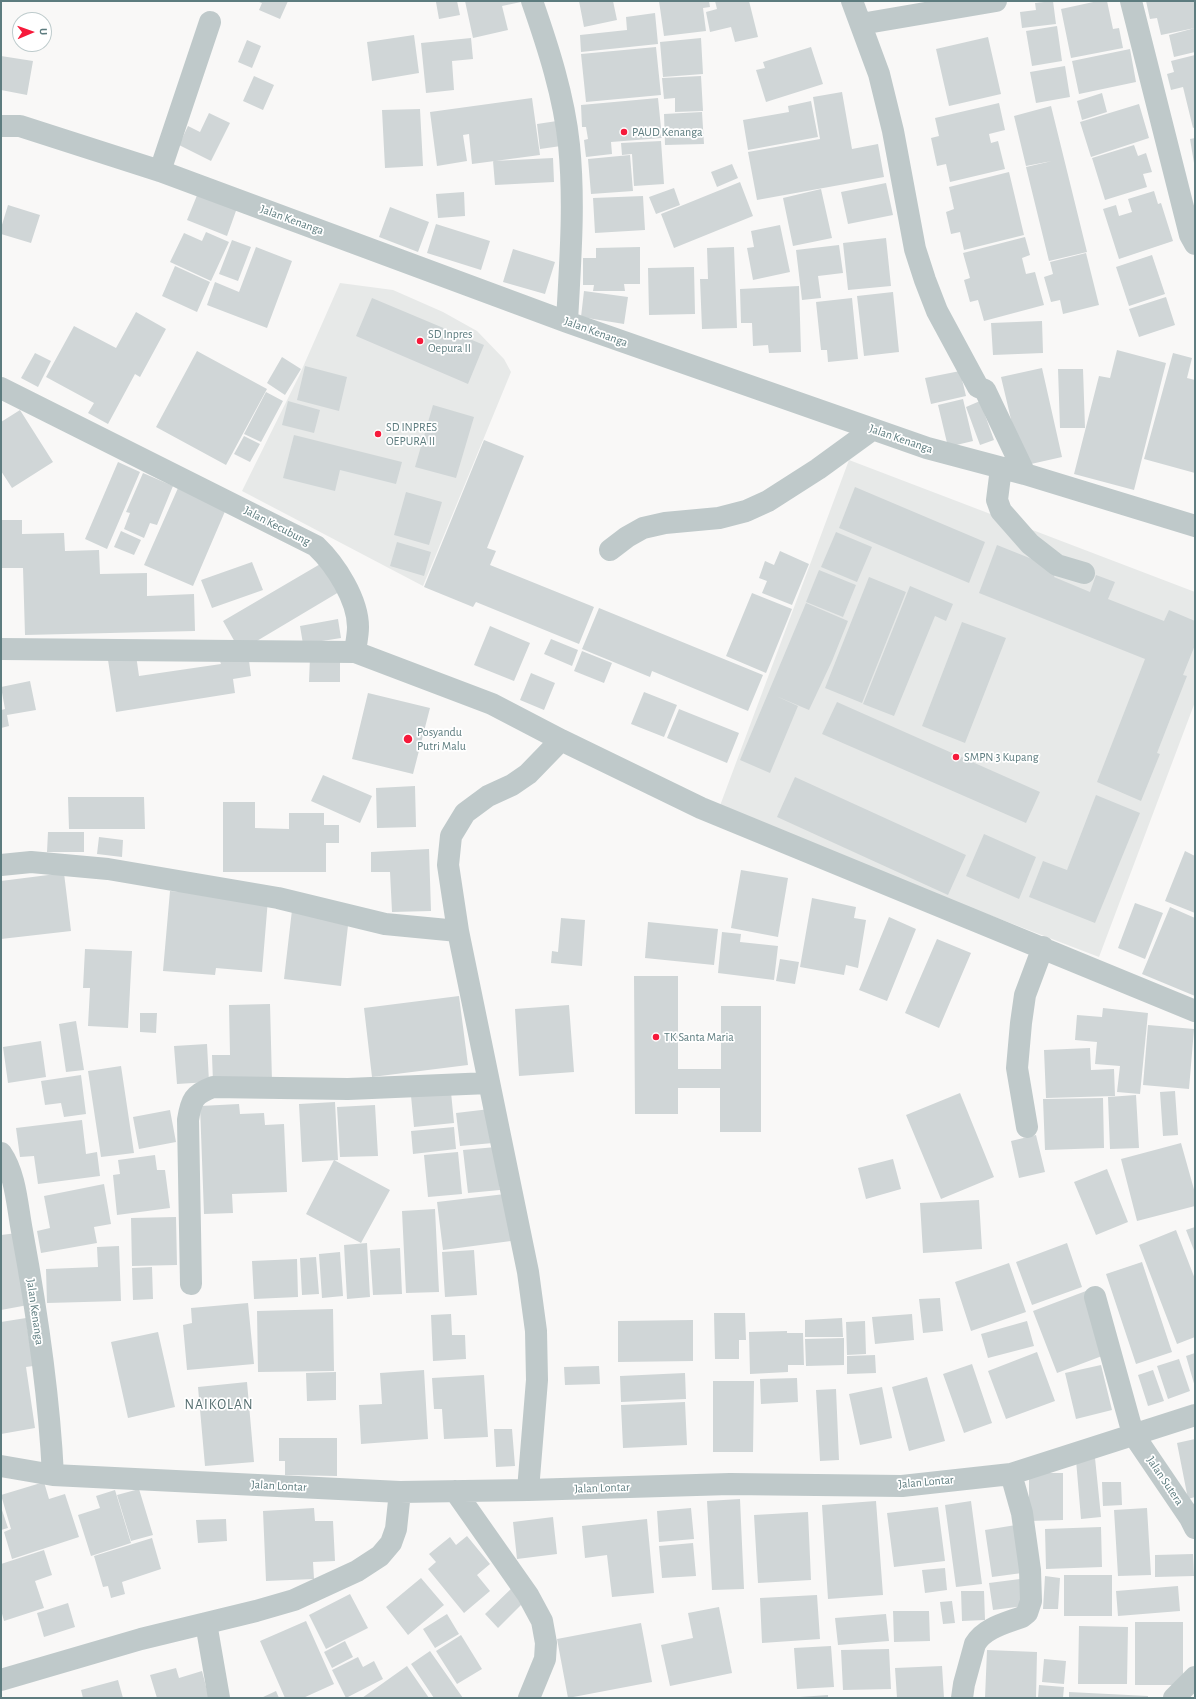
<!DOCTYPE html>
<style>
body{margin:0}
#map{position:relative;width:1196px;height:1699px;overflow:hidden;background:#f9f8f7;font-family:"Alegreya Sans",sans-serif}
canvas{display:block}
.frame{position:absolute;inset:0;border:2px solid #5d7c7f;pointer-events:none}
.north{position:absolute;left:12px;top:12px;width:40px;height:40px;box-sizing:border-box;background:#fff;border:1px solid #becbcc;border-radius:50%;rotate:88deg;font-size:11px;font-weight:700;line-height:16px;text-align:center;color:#5d7c7f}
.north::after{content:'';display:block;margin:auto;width:14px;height:18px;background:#f61a3b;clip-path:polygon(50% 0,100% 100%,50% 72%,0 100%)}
</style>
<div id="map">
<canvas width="1196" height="1699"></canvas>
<div class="frame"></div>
<div class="north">U</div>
</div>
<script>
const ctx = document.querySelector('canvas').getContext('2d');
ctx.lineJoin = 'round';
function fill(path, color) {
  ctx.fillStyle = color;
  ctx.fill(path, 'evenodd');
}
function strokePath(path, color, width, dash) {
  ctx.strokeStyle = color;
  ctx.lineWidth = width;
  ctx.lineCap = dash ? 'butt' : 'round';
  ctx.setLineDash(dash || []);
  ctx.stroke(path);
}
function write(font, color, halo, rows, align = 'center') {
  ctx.font = font + ' "Alegreya Sans",sans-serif';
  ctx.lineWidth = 3.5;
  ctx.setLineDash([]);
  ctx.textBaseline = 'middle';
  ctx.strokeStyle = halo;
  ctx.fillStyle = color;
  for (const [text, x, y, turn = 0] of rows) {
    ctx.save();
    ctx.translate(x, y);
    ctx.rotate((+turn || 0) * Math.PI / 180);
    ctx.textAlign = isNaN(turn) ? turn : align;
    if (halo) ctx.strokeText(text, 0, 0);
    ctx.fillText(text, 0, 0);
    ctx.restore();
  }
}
fill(new Path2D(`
 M340,283L393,290L443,312L477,331L504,359L511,372L423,586L242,491L299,376Z
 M849,460L1195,592V702L1099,957L718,811Z`), '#e7e9e8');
fill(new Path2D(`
 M256,1H288L280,19L259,10L262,3Z
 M439,1H457L460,15L439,19L436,2Z
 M465,1H521V2L502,6L508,30L473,38Z
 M579,1H613L617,20L584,27Z
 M659,1H709L710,7L703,8L706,31L664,36Z
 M715,1H749L758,37L735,42L731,27L710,32L706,12L717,9Z
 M1053,1L1056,24L1022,28L1020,12L1036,10L1035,3Z
 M1098,1H1107L1113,29L1119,28L1123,48L1071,58L1061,9Z
 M1146,1H1195V28L1161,35L1157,18L1150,19Z
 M655,13L658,44L581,52L580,35L627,30L626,17Z
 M1057,26L1062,61L1032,66L1026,31Z
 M1195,28V52L1174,57L1169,35Z
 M414,35L419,73L372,81L367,42Z
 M988,37L1001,94L949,106L936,49Z
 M471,38L473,59L452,61L454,90L426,93L421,43Z
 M701,38L703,74L663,77L660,42Z
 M247,40L261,46L252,68L238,62Z
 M656,47L661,95L586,102L581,54Z
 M811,47L823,84L766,102L756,70L765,68L763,62Z
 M1130,49L1136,82L1079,94L1072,61Z
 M1195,55V127L1193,128L1183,87L1171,90L1167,74L1174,72L1171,61Z
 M1,56L33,61L27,95L1,90Z
 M1065,66L1070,97L1036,103L1030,72Z
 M254,76L274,85L263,110L243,101Z
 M701,76L703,111L675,112V98L664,99L662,78Z
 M842,92L852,149L878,144L884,177L757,200L748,152L820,139L813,97Z
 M1102,93L1107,112L1082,120L1077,101Z
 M532,98L540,155L472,164L469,134L463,135L467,161L437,166L430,112Z
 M658,98L662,138L611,142L612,154L586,157L584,140L588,139L586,127H582L581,105Z
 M811,101L818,137L748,150L743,120L789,112L788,106Z
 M999,103L1005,130L989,134L991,143L998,141L1005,169L950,182L946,164L937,166L931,138L939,136L935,118Z
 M1139,104L1149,138L1091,157L1080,122Z
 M1051,106L1087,252L1049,261L1026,167L1052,161L1026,166L1014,116Z
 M420,109L423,166L385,168L382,110Z
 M702,112L704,144L665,145L664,114Z
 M209,113L230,123L211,161L179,145L188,126L200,132Z
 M557,121L561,146L540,149L537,124Z
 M1195,138V162L1194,163L1190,139Z
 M661,141L664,184L634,186L632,154L622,155L621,143Z
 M1134,145L1138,156L1146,153L1152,172L1143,174L1147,187L1105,200L1092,158Z
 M630,155L633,191L591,194L588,159Z
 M553,158L554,182L495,185L493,161Z
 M732,164L738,178L717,187L711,172Z
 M1009,172L1024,235L964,250L960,232L951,234L946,212L954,209L949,187Z
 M740,182L753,216L674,248L661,214Z
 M886,183L893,215L848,224L841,192Z
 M674,188L680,205L656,214L649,197Z
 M821,189L832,238L793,246L783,198Z
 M1154,191L1158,204L1161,203L1173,241L1119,259L1103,209L1116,205L1119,216L1132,212L1128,199Z
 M464,192L465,216L438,218L436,194Z
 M198,193L237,208L227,236L187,220Z
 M643,196L645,230L595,233L593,198Z
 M8,205L40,215L31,243L1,234V228Z
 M390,207L429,222L418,252L379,237Z
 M436,224L490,241L481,270L427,253Z
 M780,225L790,272L753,280L747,248L754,247L751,231Z
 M206,232L229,242L211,281L170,262L184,233L202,241Z
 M1025,237L1030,255L1022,258L1026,274L1035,272L1044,305L984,321L978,300L970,302L964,280L970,278L963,253Z
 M886,238L891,286L848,290L843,243Z
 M232,240L251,247L238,281L219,274Z
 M839,245L843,273L818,276L821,298L802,300L796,250Z
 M256,247L292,261L267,328L207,305L215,282L239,292Z
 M640,247V284H624L625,291H593L594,285H583V258H596V248Z
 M734,247L737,328L702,329L700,279H708L707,248Z
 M513,249L555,262L545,294L503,282Z
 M1086,253L1099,305L1063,314L1060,300L1051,302L1044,277L1053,274L1050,262Z
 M1152,255L1165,294L1129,306L1116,267Z
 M175,266L210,282L197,312L162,296Z
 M694,267L695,314L649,315L648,268Z
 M799,286L801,352L769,353L768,345L753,346L752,323H741L740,289Z
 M584,291L628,297L624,324L581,317Z
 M893,292L899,352L864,356L857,296Z
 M1166,297L1175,325L1139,337L1129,309Z
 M372,298L484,345L468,384L356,336Z
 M852,298L858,359L828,362L827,350H821L816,302Z
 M136,312L166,329L140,377L135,374L108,424L88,413L94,403L46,377L74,326L116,348Z
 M1042,321L1043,353L993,355L991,323Z
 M1117,350L1166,363L1134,490L1074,474L1099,376L1110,378Z
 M197,351L267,389L226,465L156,427Z
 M35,353L51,361L38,387L21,378Z
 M1173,353L1192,358L1187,378L1195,380V473L1144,459Z
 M282,357L301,369L285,395L267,383Z
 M305,366L347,377L339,411L297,400Z
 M1042,368L1062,457L1022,466L1001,377Z
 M1058,369H1083L1085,428H1060Z
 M960,371L966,396L931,404L925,378Z
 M266,392L283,401L261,442L244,434Z
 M963,399L973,441L948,447L938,405Z
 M288,401L320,410L314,433L282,425Z
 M980,401L994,440L980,445L966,407Z
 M433,405L474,417L456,478L415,467Z
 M20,410L53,462L12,488L1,471V422Z
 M294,435L402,462L396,484L340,470L335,491L283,478Z
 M244,436L260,444L250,462L234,454Z
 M484,440L524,456L487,548L496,551L490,565L594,607L579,644L476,602L473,607L424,587Z
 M118,462L140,472L107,549L85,539Z
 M143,473L173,486L157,525L150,523L144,538L124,529L130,513L126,512Z
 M855,487L985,542L969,583L839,528Z
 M178,488L226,509L193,586L144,565Z
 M406,492L442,502L429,545L394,535Z
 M1,520H22V534L64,533L65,551L99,550L100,574L147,573V596L194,594L195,631L25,635L23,568H1Z
 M121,531L141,540L134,555L114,547Z
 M836,532L872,547L857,582L821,567Z
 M397,542L431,552L424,576L390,566Z
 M997,545L1057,569L1054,577L1090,592L1096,575L1115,582L1108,599L1164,621L1169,610L1195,621V645L1183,675L1187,676L1157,753L1160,754L1141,801L1097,782L1145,659L979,593Z
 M780,551L809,564L792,605L762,593L767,581L759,578L765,561L774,565Z
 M252,562L263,590L212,608L201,580Z
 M322,563L339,592L240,651L223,621Z
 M819,570L856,585L843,617L806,602Z
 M869,577L906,592L862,703L825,688Z
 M910,586L953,604L946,621L935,616L894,716L863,704Z
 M752,593L792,609L766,673L726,656Z
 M806,603L848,621L832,661L809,710L776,696L798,706L770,773L740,760Z
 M599,608L763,675L748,711L652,671L650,677L582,649Z
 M338,619L341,638L303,644L300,626Z
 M962,622L1006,638L965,743L922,726Z
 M490,626L530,643L514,681L474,665Z
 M551,639L578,650L572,666L544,654Z
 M582,651L612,663L604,683L574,671Z
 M248,653L251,676L233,679L235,693L116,712L108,660L136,655L139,676L221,664L219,658Z
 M310,657L340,658V682H309Z
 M531,673L555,683L544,710L520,700Z
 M30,681L36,710L7,715L9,726L1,728V710L5,709L1,687Z
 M644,692L677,705L664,737L631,724Z
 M368,693L430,708L413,774L352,759Z
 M837,702L1040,792L1026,823L822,734Z
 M679,709L739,733L727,763L667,738Z
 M323,775L372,796L360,823L311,801Z
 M795,777L966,855L948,895L777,817Z
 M415,786L416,827L377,828L376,788Z
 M1096,795L1140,813L1095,923L1029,897L1043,861L1067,870Z
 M68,797H144L145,829H69Z
 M223,802H255V828L289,829V813H324V825H339V843H326V872H223Z
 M48,832H84V852H47Z
 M984,834L1036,857L1019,899L966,876Z
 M99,837L123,840L122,857L97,854Z
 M429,849L431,911L392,912L390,872H371V852Z
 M1185,851L1195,856V913L1165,901Z
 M741,870L788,878L778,937L731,928Z
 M64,873L71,931L1,939V881Z
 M170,891L268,899L262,972L216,968L215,975L163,971Z
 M812,898L856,907L854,918L866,920L858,968L846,965L844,975L800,967Z
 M1135,903L1163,913L1145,959L1118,948Z
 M1170,907L1195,918V996L1142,974Z
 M292,910L349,917L341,986L284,979Z
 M889,917L916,929L887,1001L859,990Z
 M561,918L585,920L582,966L551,963L552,951L558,952Z
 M648,922L718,929L714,965L645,958Z
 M722,932L741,934L740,942L778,946L774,980L718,973Z
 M937,939L971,953L939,1028L905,1013Z
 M85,949L132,951L128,1028L88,1026L90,988H83Z
 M780,959L799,962L795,984L776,981Z
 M634,976H678V1069H721V1006H761V1132H720V1088H678V1114H635Z
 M459,996L468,1065L372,1077L364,1008Z
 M270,1004L272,1082L213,1083L212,1055H230L229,1005Z
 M569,1005L574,1072L519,1076L515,1009Z
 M1103,1008L1148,1013L1140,1094L1117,1092L1120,1066L1095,1064L1097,1042L1075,1040L1077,1015L1102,1017Z
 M140,1013H157L156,1033L140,1032Z
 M76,1021L84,1070L66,1072L59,1024Z
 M1148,1025L1194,1029L1189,1089L1143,1085Z
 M41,1041L46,1077L8,1083L3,1047Z
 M207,1044L209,1082L177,1084L174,1046Z
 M1090,1048L1091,1070L1114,1069L1115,1096L1046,1098L1044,1050Z
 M121,1066L134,1153L101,1157L88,1071Z
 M81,1075L86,1114L64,1117L61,1103L45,1105L41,1081Z
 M1175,1091L1178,1135L1163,1136L1160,1092Z
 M451,1092L454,1123L414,1127L411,1096Z
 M960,1093L994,1177L941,1199L906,1115Z
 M1136,1095L1139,1148L1110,1149L1108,1097Z
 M1103,1098L1104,1148L1045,1150L1043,1099Z
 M335,1102L338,1160L302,1162L299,1104Z
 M239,1104L240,1114L264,1113L265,1125L284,1124L287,1192L232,1194L233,1213L204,1214L200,1106Z
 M375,1105L378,1156L340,1157L337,1107Z
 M490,1109L493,1143L460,1146L456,1113Z
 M170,1110L176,1142L139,1149L133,1117Z
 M82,1120L86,1154L97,1152L100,1176L38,1184L34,1156L20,1157L16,1128Z
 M454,1127L456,1149L413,1154L411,1131Z
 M1036,1135L1045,1172L1019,1178L1011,1141Z
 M1181,1143L1195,1193V1206L1137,1221L1121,1159Z
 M496,1147L500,1190L468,1193L463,1150Z
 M458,1152L462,1194L428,1197L424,1155Z
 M155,1155L157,1170H165L170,1208L117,1215L113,1175L120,1174L118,1160Z
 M893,1159L901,1189L866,1199L858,1168Z
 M334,1160L390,1190L361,1243L306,1214Z
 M1107,1169L1128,1222L1096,1235L1074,1182Z
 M104,1184L111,1224L94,1227L97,1243L41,1253L37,1231L50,1228L44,1196Z
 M505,1194L511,1241L443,1250L437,1202Z
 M979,1200L982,1249L923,1253L920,1203Z
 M435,1209L439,1292L406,1293L402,1211Z
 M176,1217L177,1265L132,1266L131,1218Z
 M1195,1227V1253L1186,1230Z
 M1176,1230L1195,1279V1337L1177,1344L1139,1245Z
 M17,1233L28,1305L1,1310V1235Z
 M367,1243L370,1297L347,1299L344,1245Z
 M1067,1243L1082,1287L1032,1305L1016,1262Z
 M119,1246L121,1301L47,1303L46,1269L98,1267L97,1247Z
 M400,1248L402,1294L373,1295L370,1250Z
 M474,1250L477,1295L445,1297L442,1252Z
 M340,1252L343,1296L322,1298L319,1254Z
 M316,1257L319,1294L302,1295L300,1258Z
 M297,1259L298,1297L254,1299L252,1261Z
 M1142,1262L1172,1352L1136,1364L1106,1274Z
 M1009,1263L1026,1312L971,1331L955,1282Z
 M152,1267L153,1299L133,1300L132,1268Z
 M1086,1291L1110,1353L1057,1373L1033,1311Z
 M940,1298L943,1331L923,1333L919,1299Z
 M248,1303L254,1364L187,1370L183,1325L192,1323L191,1308Z
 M333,1309L334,1371L258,1372L257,1311Z
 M714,1313H745L746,1340H739V1359H715Z
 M451,1314L452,1335H465L466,1359L433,1361L431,1315Z
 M912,1314L914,1340L875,1344L872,1317Z
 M26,1318L33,1366L26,1367L35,1428L1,1434V1322Z
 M842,1318L843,1337H805V1320Z
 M693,1320V1361L618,1362V1321Z
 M865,1321L866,1354L847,1355L846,1322Z
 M1027,1321L1034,1346L988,1358L981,1334Z
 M787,1331V1333H803L804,1365H788V1372L750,1374L749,1332Z
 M158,1332L175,1407L128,1418L111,1342Z
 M844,1338V1365L806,1366L805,1339Z
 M1037,1352L1055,1401L1006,1419L988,1371Z
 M1195,1353V1387L1186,1356Z
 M875,1355L876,1373L847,1374V1356Z
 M1179,1359L1190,1391L1168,1399L1157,1366Z
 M972,1364L992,1423L964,1433L943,1374Z
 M1101,1365L1112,1410L1076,1419L1065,1373Z
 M599,1366L600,1384L565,1385L564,1367Z
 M424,1370L428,1439L361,1444L359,1405L382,1404L380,1373Z
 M1153,1370L1164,1401L1148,1406L1138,1375Z
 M336,1372V1400L307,1401L306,1373Z
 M685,1373L686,1399L621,1402L620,1376Z
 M484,1375L488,1437L444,1439L442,1409H434L432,1378Z
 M927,1377L945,1441L909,1451L892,1387Z
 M797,1378L798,1402L761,1404L760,1379Z
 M713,1381H754L753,1452H713Z
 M247,1382L254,1462L205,1466L198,1387Z
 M882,1387L892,1438L860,1445L849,1394Z
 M836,1389L839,1460L820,1461L816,1390Z
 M685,1402L687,1445L623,1448L621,1405Z
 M494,1429H512L515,1466L496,1467Z
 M279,1438H337V1476L285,1475V1461H279Z
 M1195,1439V1497L1188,1499L1177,1443Z
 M1095,1458L1101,1517L1081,1519L1076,1460Z
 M1029,1473H1063V1520L1029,1521Z
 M44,1482L49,1499L65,1494L79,1537L12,1559L4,1532L11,1529L1,1495Z
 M1102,1482H1121L1122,1505L1103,1506Z
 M139,1489L153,1535L131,1541L117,1495Z
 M115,1490L131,1543L91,1556L78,1515L100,1508L96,1496Z
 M740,1499L744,1589L712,1590L707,1501Z
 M876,1501L883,1595L828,1599L822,1505Z
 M971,1501L982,1584L956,1587L945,1505Z
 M1,1507L8,1528L1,1530Z
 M938,1507L945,1561L894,1567L887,1513Z
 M314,1508L315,1521H333L335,1561L313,1562L314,1579L266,1581L263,1511Z
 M691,1508L694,1539L659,1542L657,1511Z
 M1147,1508L1151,1575L1118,1576L1114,1510Z
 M808,1512L811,1580L758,1583L754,1515Z
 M553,1517L557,1554L517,1559L513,1522Z
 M226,1519L227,1541L198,1543L196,1520Z
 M647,1519L654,1593L612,1597L607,1555L585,1558L582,1526Z
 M1016,1525L1022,1573L992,1577L985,1530Z
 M1101,1527L1102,1567L1046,1569L1045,1529Z
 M467,1536L490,1564L477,1575L490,1591L464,1613L428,1569L436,1562L429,1554L450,1537L456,1545Z
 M152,1538L161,1569L122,1582L125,1594L111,1598L108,1586L103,1587L94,1556Z
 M693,1543L696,1576L662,1578L659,1546Z
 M44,1550L52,1575L35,1581L44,1608L4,1621L1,1610V1564Z
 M1193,1554L1194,1576L1155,1577V1555Z
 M945,1568L947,1590L925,1593L922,1570Z
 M1064,1575H1112V1616H1064Z
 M1045,1576L1060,1578L1058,1609H1043Z
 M421,1578L444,1605L408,1635L386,1607Z
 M1020,1579L1024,1606L993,1610L989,1583Z
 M514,1586L527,1599L498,1628L485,1614Z
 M1178,1586L1180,1611L1118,1616L1116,1591Z
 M961,1591H984L985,1620L962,1621Z
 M350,1594L368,1628L326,1649L309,1615Z
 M817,1595L820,1639L762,1643L760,1598Z
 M952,1601L955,1623L943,1624L940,1602Z
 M68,1603L75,1627L44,1637L37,1613Z
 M719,1607L732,1673L670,1686L661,1645L693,1638L688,1613Z
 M893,1611H929L930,1641L894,1642Z
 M447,1614L459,1634L435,1648L423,1629Z
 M886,1614L889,1641L838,1645L835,1618Z
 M306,1621L334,1684L303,1698H285L260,1641Z
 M1135,1622H1183V1685H1135Z
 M641,1623L652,1682L568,1698L557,1639Z
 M1079,1626L1128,1627L1127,1684H1078Z
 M461,1635L482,1669L457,1684L436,1651Z
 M345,1641L353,1657L332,1668L324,1652Z
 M831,1646L834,1687L797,1689L794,1648Z
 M889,1649L891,1689L843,1690L841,1650Z
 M987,1650L1037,1652L1036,1698H985Z
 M430,1651L463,1698H434L411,1664Z
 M358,1657L363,1667L374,1661L383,1679L346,1698L332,1670Z
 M1044,1659L1066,1661L1064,1684L1042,1682Z
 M407,1666L429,1698H362Z
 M942,1666L944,1698H897L895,1668Z
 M176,1668L179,1678L202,1671L209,1698H157L150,1675Z
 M118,1680L123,1698H83L81,1690Z
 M1039,1685L1064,1687L1063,1698H1038Z
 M276,1691L279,1698H261Z
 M1069,1692L1148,1696V1698H1069Z
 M828,1695V1698H800V1697Z`), '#d0d6d7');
strokePath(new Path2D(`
 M532,1C548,47 564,96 569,145C575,204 570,263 567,322
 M852,1L879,74L893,131L915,249L925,280L937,311L978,387L985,390L1025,474
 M1131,1L1190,235L1195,244
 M861,24L996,1
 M1,126H20L160,171L567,322L927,448L1025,474L1195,526
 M160,171L210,22
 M1,388L316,546C336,565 358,600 358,627C358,635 356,644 355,652L492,704L561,740L701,808L1195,1011
 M1001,468L997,500L1001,511L1030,544L1057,565L1084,573
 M610,550L627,537L643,528L665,523L719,518L746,511L768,501L818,469L873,429
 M1,649L355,652
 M1,865L31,862L108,869L278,898L385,924L458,931
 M1027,1127L1017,1068L1021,1023L1025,995L1043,947
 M1,1153C16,1175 17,1205 22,1231C37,1312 49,1393 53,1475
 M191,1284L188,1120C191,1100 194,1094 213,1087L348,1089L489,1083
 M1095,1297L1133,1434L1190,1518L1195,1528
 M1,1466L53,1475L400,1492L528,1490L730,1484L902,1486L1011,1474L1195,1415
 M528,1490L537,1380L536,1331L528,1272L458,931L448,865L451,836L465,813L488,796L512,785L528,774L561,740
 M455,1491L528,1595L542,1621L546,1643L545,1659L529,1698
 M206,1623L219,1698
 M1,1680L141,1639L256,1611L294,1600L357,1571L380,1556L391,1543L396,1529L400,1492
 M962,1698L964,1684L975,1644C984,1628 1006,1623 1022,1617L1027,1613L1031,1601L1030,1570L1022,1513L1011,1474
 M1174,1698L1195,1677`), '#bfc9ca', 22);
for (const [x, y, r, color] of [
 [624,132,4,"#f61a3b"],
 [420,341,4,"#f61a3b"],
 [378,434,4,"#f61a3b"],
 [408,739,5,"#f61a3b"],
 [956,757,4,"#f61a3b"],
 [656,1037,4,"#f61a3b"]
]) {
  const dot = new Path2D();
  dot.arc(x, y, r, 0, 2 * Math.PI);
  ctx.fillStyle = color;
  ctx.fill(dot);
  strokePath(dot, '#fff', 1.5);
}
write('12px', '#5d7c7f', '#fff', [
 ["PAUD Kenanga",632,132],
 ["SD Inpres",428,334],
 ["Oepura II",428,348],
 ["SD INPRES",386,427],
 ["OEPURA II",386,441],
 ["Posyandu",417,732],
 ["Putri Malu",417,746],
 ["SMPN 3 Kupang",964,757],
 ["TK Santa Maria",664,1037]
], 'left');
write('12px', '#5d7c7f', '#fff', [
 ["Jalan Kenanga",292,220,20],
 ["Jalan Kenanga",596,332,20],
 ["Jalan Kenanga",901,439,19],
 ["Jalan Kecubung",277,526,27],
 ["Jalan Kenanga",35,1312,82],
 ["Jalan Sutera",1165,1481,56],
 ["Jalan Lontar",926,1482,-5],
 ["Jalan Lontar",279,1486,3],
 ["Jalan Lontar",602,1488,-2]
]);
ctx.letterSpacing = '1px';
write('14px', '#546d6f', '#fff', [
 ["NAIKOLAN",219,1405]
]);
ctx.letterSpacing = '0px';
</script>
